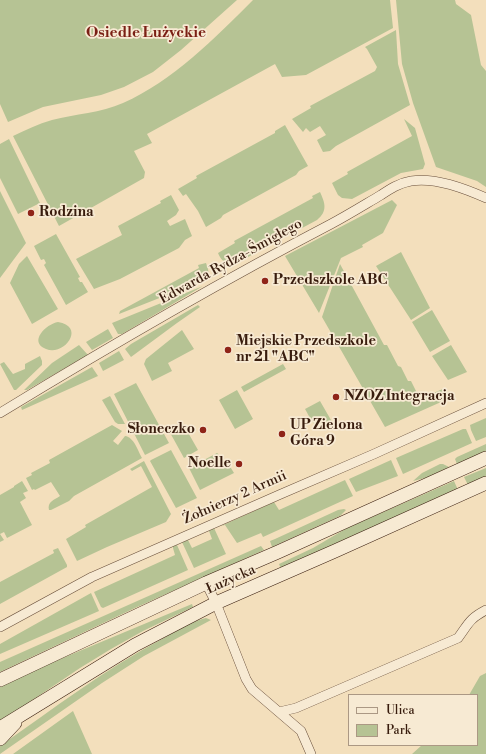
<!DOCTYPE html>
<meta charset="utf-8">
<style>
body{margin:0}
#map{position:relative;width:486px;height:754px;overflow:hidden;background:#f3dfbc;font-family:"Libre Bodoni",serif}
canvas{display:block}
.legend{position:absolute;left:348px;top:694px;width:130px;height:52px;box-sizing:border-box;background:#f7ead3;border:1px solid #ab9884;margin:0;padding:5px 7px;list-style:none;font-size:12px;color:#381c0d}
.legend li{display:flex;align-items:center;gap:8px;height:20px}
.legend b{width:20px;border:1px solid #ab9884}
</style>
<div id="map">
<canvas width="486" height="754"></canvas>
<ul class="legend">
<li><b style="height:5px;background:#f7ead3"></b>Ulica</li>
<li><b style="height:11px;background:#b6c394"></b>Park</li>
</ul>
</div>
<script>
const ctx = document.querySelector('canvas').getContext('2d');
ctx.lineJoin = 'round';
function fill(path, color) {
  ctx.fillStyle = color;
  ctx.fill(path, 'evenodd');
}
function strokePath(path, color, width, dash) {
  ctx.strokeStyle = color;
  ctx.lineWidth = width;
  ctx.lineCap = dash ? 'butt' : 'round';
  ctx.setLineDash(dash || []);
  ctx.stroke(path);
}
function write(font, color, halo, rows, align = 'center') {
  ctx.font = font + ' "Libre Bodoni",serif';
  ctx.lineWidth = 3.5;
  ctx.setLineDash([]);
  ctx.textBaseline = 'middle';
  ctx.strokeStyle = halo;
  ctx.fillStyle = color;
  for (const [text, x, y, turn = 0] of rows) {
    ctx.save();
    ctx.translate(x, y);
    ctx.rotate((+turn || 0) * Math.PI / 180);
    ctx.textAlign = isNaN(turn) ? turn : align;
    if (halo) ctx.strokeText(text, 0, 0);
    ctx.fillText(text, 0, 0);
    ctx.restore();
  }
}
fill(new Path2D(`
 M0,0H237L181,50L153,72L124,87L101,95L43,107L8,122L0,104Z
 M253,0H390L393,28L306,75L282,77L275,64L147,134L152,143L134,151L145,172L144,178L59,226L13,136C26,130 38,124 52,120C75,114 101,113 123,103C173,81 215,38 253,0Z
 M396,0H455L456,4L471,15L481,65L486,71V187L477,181L436,167L413,103L402,64Z
 M396,30L398,64L410,105L336,146L330,151L323,152L317,140L326,135L320,126L310,132L306,128L303,132L292,119L311,108L310,106L375,71L377,67L367,49L365,47Z
 M404,119L415,128L425,164L423,169L401,173L352,199L342,198L338,195L332,183L348,174L347,172L412,136Z
 M285,125L308,166L299,171L296,175L223,215L221,218L206,227L198,211L186,194L183,196L178,189L197,178L196,176L275,133V131Z
 M9,139L40,203L18,214L0,178V144Z
 M0,191L26,243L0,278Z
 M320,192C325,203 328,211 317,220L235,264C227,265 221,261 218,253L235,243L234,241L313,198L312,196Z
 M171,195L179,210L176,215L167,221L170,226L185,219L192,236L185,240L179,248L120,279L94,289L76,259L122,235L118,226L161,203L160,201Z
 M392,200L397,205L383,233L362,245L363,247L341,258L319,313L285,256Z
 M56,234L80,277L78,278L80,282H82L88,292L66,305L44,265L46,263L44,259L41,260L34,246Z
 M401,252L430,308L411,320L376,266Z
 M27,256L58,309L32,324L10,283L19,264Z
 M206,263C208,269 211,275 205,280L119,314L120,311L199,268L198,265Z
 M340,264L384,345H387L398,366L401,367L408,381H411L420,399L445,388L450,398L385,427L322,317Z
 M203,286L122,334H118L112,323Z
 M198,305L200,307L177,323L131,357L125,349L131,344Z
 M432,310L450,341L430,352L412,322Z
 M58,322C87,327 63,357 46,349C28,342 46,324 58,322Z
 M108,329L113,338L92,350L86,342Z
 M182,330L194,349L168,363L172,371L152,381L144,364L146,359Z
 M79,345L88,355L27,390H24L52,363Z
 M451,345L467,372L448,380L432,356Z
 M119,351L124,360L103,371L99,363Z
 M40,356L42,361V365L16,390H14L0,364L4,362L13,374L25,369V364Z
 M283,364L286,369L244,392L241,387Z
 M92,367L98,376L22,410L21,407Z
 M136,383L169,443L145,455L114,394Z
 M237,390L253,419L235,429L219,400Z
 M110,396L125,424H118L115,422L102,400Z
 M320,401L335,427C318,437 312,421 305,409Z
 M486,418V437L476,441L471,430L470,425Z
 M182,422L198,450L184,458L168,429Z
 M112,425L122,431L113,441L118,445L125,436C134,437 138,451 142,458L74,496L69,501L51,510H49C47,502 54,500 60,496L51,482L35,490L34,489L32,490L26,478L32,475L31,473L50,463L49,460Z
 M463,429H466L472,443L403,474L396,458Z
 M486,444V451L457,464L455,459L457,457Z
 M171,450L197,498L176,508L150,461L151,460Z
 M217,453L221,456L223,461L226,460L234,473L200,490L189,468Z
 M391,460L398,476L356,492L349,479Z
 M144,461L171,514L166,522L107,547L77,561L66,539L86,527L85,525L152,487L141,466L132,471L130,469Z
 M440,464H443L449,467L429,477L413,481L422,473Z
 M486,468V477L468,485L464,477Z
 M345,480L353,496L263,537L261,533L237,543L225,525L221,526L274,502L279,510Z
 M22,481L28,491L23,493L26,498L20,502L32,525L7,538L4,532L0,534L4,540L0,542V495L14,487V486Z
 M454,481L458,490L281,569L279,564L313,548L347,528Z
 M344,509L346,510L340,516L272,547L270,541L275,539L338,510Z
 M214,528L226,554L194,568L182,542L188,540L192,548L212,539L209,531Z
 M177,545L188,570L103,608L101,607L94,592L175,555L173,548V546Z
 M261,546L264,550L135,608L0,672V662Z
 M58,548L67,565V567L0,604V582L54,553L53,550Z
 M91,593L99,611L0,654V644Z
 M192,604L193,607L143,631L111,649L80,668L0,722V687L34,670Z
 M206,618L211,620L144,656L102,683L0,754V746C53,709 105,669 162,639C176,631 191,621 206,618Z
 M486,673V754H412L422,745H477V695H469L480,676Z
 M73,711L92,754H13Z`), '#b6c394');
const street = new Path2D(`
 M0,413C108,347 218,283 331,224C348,215 364,205 381,195C390,189 399,183 411,181C435,177 464,188 486,198
 M206,583L216,603L246,679L252,689L301,731L311,754
 M0,627L92,577L281,494L374,454L486,403
 M279,712L296,708L458,638C469,623 469,619 486,610`);
const secondary = new Path2D(`
 M0,680L206,583L278,552L486,458
 M0,728L135,645L216,603L335,551L486,483
 M0,739L15,723`);
strokePath(street, '#674d39', 10);
strokePath(secondary, '#381c0d', 14);
strokePath(street, '#f7ead3', 9);
strokePath(secondary, '#f7ead3', 13);
for (const [x, y, r, color] of [
 [31,213,4,"#8f2418"],
 [265,281,4,"#8f2418"],
 [228,350,4,"#8f2418"],
 [336,397,4,"#8f2418"],
 [203,430,4,"#8f2418"],
 [282,434,4,"#8f2418"],
 [239,464,4,"#8f2418"]
]) {
  const dot = new Path2D();
  dot.arc(x, y, r, 0, 2 * Math.PI);
  ctx.fillStyle = color;
  ctx.fill(dot);
  strokePath(dot, '#f7ead3', 1.5);
}
write('bold 14px', '#381c0d', '#f7ead3', [
 ["Rodzina",39,213],
 ["Przedszkole ABC",273,281],
 ["Miejskie Przedszkole",236,342],
 ["nr 21 \"ABC\"",236,358],
 ["NZOZ Integracja",344,397],
 ["UP Zielona",290,426],
 ["Góra 9",290,442],
 ["Słoneczko",195,430,"right"],
 ["Noelle",231,464,"right"]
], 'left');
write('14px', '#381c0d', '#f7ead3', [
 ["Edwarda Rydza-Śmigłego",231,262,-29],
 ["Żołnierzy 2 Armii",235,498,-24],
 ["Łużycka",231,580,-24]
]);
write('bold 15px', '#7a1f14', '#f7ead3', [
 ["Osiedle Łużyckie",146,33]
]);
</script>
